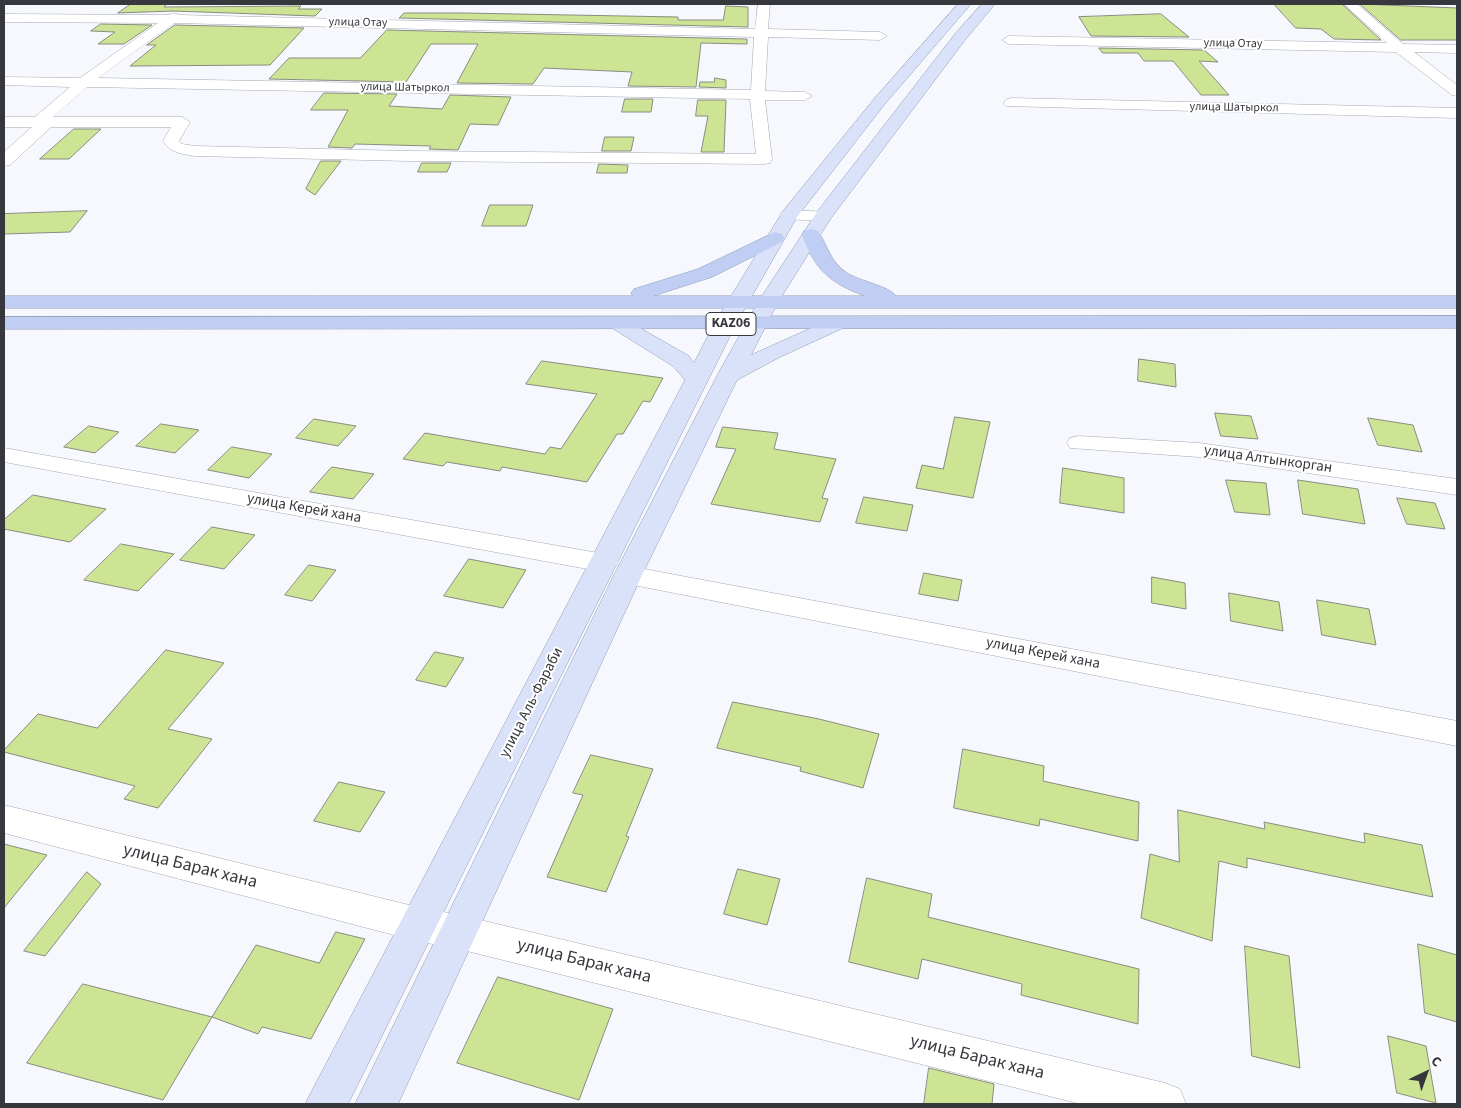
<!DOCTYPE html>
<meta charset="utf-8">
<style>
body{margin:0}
#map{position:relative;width:1461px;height:1108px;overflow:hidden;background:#f6f8fd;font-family:"Source Sans 3",sans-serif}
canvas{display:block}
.frame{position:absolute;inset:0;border:5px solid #36383d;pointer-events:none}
.north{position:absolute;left:1401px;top:1048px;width:50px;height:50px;-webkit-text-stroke:4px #fff;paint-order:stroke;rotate:42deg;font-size:14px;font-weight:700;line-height:20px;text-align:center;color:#36383d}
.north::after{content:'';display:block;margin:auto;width:18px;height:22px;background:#36383d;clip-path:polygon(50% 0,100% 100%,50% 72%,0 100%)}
</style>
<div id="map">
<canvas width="1461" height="1108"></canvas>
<div class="frame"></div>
<div class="north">С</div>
</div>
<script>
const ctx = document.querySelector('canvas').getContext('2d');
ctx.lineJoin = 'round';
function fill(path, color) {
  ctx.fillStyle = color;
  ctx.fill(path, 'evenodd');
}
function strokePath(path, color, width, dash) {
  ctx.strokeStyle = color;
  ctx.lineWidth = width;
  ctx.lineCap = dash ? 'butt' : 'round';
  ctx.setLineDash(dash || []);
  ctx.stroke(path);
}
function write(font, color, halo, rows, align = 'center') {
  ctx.font = font + ' "Source Sans 3",sans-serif';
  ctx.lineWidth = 4;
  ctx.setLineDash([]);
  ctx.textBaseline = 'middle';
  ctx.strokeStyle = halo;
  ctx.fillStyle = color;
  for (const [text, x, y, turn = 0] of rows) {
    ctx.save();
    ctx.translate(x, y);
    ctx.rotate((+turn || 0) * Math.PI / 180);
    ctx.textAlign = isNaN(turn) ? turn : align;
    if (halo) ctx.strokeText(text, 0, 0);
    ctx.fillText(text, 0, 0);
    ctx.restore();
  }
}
const building = new Path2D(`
 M131,4H167L164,7L301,6L298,9H322L315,16L173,11L118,13Z
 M1274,4H1342L1381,40L1334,39L1321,29L1296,28Z
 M1360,4L1457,8V40H1401Z
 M726,6L748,7V27L399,18L404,13H463L678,17V20H723Z
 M1161,14L1189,37L1091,36L1079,17Z
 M101,24L152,25L124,44H98L115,32L91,31Z
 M175,25L304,28L270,65L130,66L156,45H147Z
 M387,30L747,39V44L701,43L696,87L628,86L632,72L544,68L533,84L457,83L478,44H431L406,82L269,79L289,58H360Z
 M1099,48L1204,50L1218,62L1199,61L1229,95H1201L1173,61H1144L1138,53H1103Z
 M715,78L726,80V88L699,87L700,82H714Z
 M324,93L397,94L389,106L442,109L450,95L511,97L498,125L470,124L458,150L429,149L431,146L355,144L352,148L328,147L348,110H311Z
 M625,99H653L651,112H622Z
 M698,100H726L724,152H701L708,116H696Z
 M74,129H101L69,159H40Z
 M605,137H634L631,151H602Z
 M321,161H341L315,195L306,189Z
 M422,163H451L447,172H418Z
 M599,164L628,165L627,173H597Z
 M490,205H533L526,226H482Z
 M87,211L70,232L4,234V214Z
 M1139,359L1175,364L1176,387L1138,381Z
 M542,361L663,378L650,402L643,401L623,434H617L587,482L502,467L500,471L447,462L443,466L403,459L425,433L545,454L550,447L561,449L597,394L526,384Z
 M1215,413L1251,416L1258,439L1221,436Z
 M955,417L990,422L973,498L916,488L922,465L943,469Z
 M1368,418L1413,425L1422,452L1378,445Z
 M314,419L356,426L338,446L296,438Z
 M161,424L199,430L175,453L136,446Z
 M89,426L119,432L95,453L64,447Z
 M723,427L778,433L774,449L836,459L822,498L828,499L820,522L711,504L736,449L716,447Z
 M232,447L272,454L249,478L208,470Z
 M332,467L374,474L353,499L310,492Z
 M1063,468L1124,478V513L1060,503Z
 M1226,480L1266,483L1270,515L1235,512Z
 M1298,480L1358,489L1365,524L1303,514Z
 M33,495L106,509L70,542L4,529V520Z
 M864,497L913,505L907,531L856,523Z
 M1397,498L1435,503L1445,529L1407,524Z
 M212,527L255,535L224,569L180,560Z
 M121,544L174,554L138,591L84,580Z
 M469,559L526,570L503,608L444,596Z
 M309,565L336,570L312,601L285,595Z
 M924,573L962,580L958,601L919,594Z
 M1152,577L1185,583L1186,609L1152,603Z
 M1229,593L1279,602L1283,631L1231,621Z
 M1317,600L1369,609L1376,645L1322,635Z
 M166,650L224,663L168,729L212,739L158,808L124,799L135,786L4,752V750L38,714L97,728Z
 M435,652L464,658L446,687L416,680Z
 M733,702L819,719L879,734L863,788L800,771L801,767L717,748Z
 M963,749L1044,766L1043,781L1139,802L1138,841L1040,819L1039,826L954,808Z
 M591,755L653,769L626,836L629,837L606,892L547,877L583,795L573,793Z
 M339,782L385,792L360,832L314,821Z
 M1178,810L1265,829L1264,822L1365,843L1364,833L1422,845L1433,897L1247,858V868L1219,861L1212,941L1141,918L1150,854L1179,862Z
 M4,844L47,855L4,908Z
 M738,869L780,879L767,925L724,914Z
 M87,872L101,884L45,956L24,951Z
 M867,878L932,894L928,917L1139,969L1138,1024L1021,995L1022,984L922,959L918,979L849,962Z
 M336,932L365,939L311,1039L262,1027L258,1034L212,1017L256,945L319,963Z
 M1418,944L1457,955V1022L1425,1013Z
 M1245,946L1289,956L1300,1068L1252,1056Z
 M498,977L613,1009L579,1100L457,1063Z
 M83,984L212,1017L163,1100L27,1063Z
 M1388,1036L1426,1046L1436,1103L1397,1093Z
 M929,1068L994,1084L992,1104H924Z`);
fill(building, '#cde495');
strokePath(building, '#888c80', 1);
const street = new Path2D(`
 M758,4H770L768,29L880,32L887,36L880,40L768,37L765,91L805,92L812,96L805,100H765L772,159L770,163L764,164L408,161L195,156C181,154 171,153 163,141L171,127H51L10,165L4,166V152L32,127H4V117H35L70,87L4,85V77L80,78L158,23L4,22V14L168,15L174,13L179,15L755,29ZM174,23L754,37L751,90L98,78ZM87,87L750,99L756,154L408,151L195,146L182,144L179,141L190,122L182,117H53Z
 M1344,4H1357L1403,44L1457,45V53L1414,52L1457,85V96L1452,95L1396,52L1009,44L1002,40L1009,36L1387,43Z
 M1011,98L1457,108V118L1006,106L1003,103L1006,100Z
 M1079,436L1199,443L1457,479V495L1199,457L1070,448L1067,443L1070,438Z
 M4,448L604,554L614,557L618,563L614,569L604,572L4,462Z
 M628,566L1457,721V746L618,582L614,575L618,568Z
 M4,805L417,907L459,915L1165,1083L1180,1089L1186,1104H1081L459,949L417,941L4,833Z`);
const secondary = new Path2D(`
 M789,210L829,212L832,216L829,220L823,221L783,219L780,215L783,211Z`);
const primary = new Path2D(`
 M958,4H971L884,105L797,217L736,324L348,1104H305L685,380L673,366L612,328L608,324L612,320L619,318L626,320L689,356L694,363L714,324L783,211L874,99Z
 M982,4H995L965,40L831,218L778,302L751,355L829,320L836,318L843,320L847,324L843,328L780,357L737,380L642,575L398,1104H355L614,575L717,376L758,302L817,212L955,34Z`);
const highway = new Path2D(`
 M811,229L818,231C828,246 830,262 847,273C859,281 889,286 896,296H1456L1457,308H4V296H633L631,293L634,289L698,269L775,232L782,234L784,238L782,242L712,277L653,296H865C830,283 815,270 802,235L804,231Z
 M1457,316V328L4,329V317Z`);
strokePath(street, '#a3a8b4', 1);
strokePath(secondary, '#a3a8b4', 1);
strokePath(primary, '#909ab3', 1);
strokePath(highway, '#909ab3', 1);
fill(street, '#fff');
fill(secondary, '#fff');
fill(primary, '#d9e2f8');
fill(highway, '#c0cef3');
write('12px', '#36383d', '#fff', [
 ["улица Отау",358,23,1],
 ["улица Отау",1233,44,1],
 ["улица Шатыркол",405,88,1],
 ["улица Шатыркол",1234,108,1]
]);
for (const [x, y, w] of [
 [731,324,50]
]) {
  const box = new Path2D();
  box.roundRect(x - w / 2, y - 11.5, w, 23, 4);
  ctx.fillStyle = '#fff';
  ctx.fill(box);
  strokePath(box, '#36383d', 1);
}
write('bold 14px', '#36383d', null, [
 ["KАZ06",731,324]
]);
write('15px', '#36383d', '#fff', [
 ["улица Алтынкорган",1268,460,8],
 ["улица Керей хана",304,509,10],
 ["улица Керей хана",1043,654,11],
 ["улица Аль-Фараби",532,703,-63]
]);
write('18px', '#36383d', '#fff', [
 ["улица Барак хана",190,867,14],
 ["улица Барак хана",584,962,14],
 ["улица Барак хана",977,1058,14]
]);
</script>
